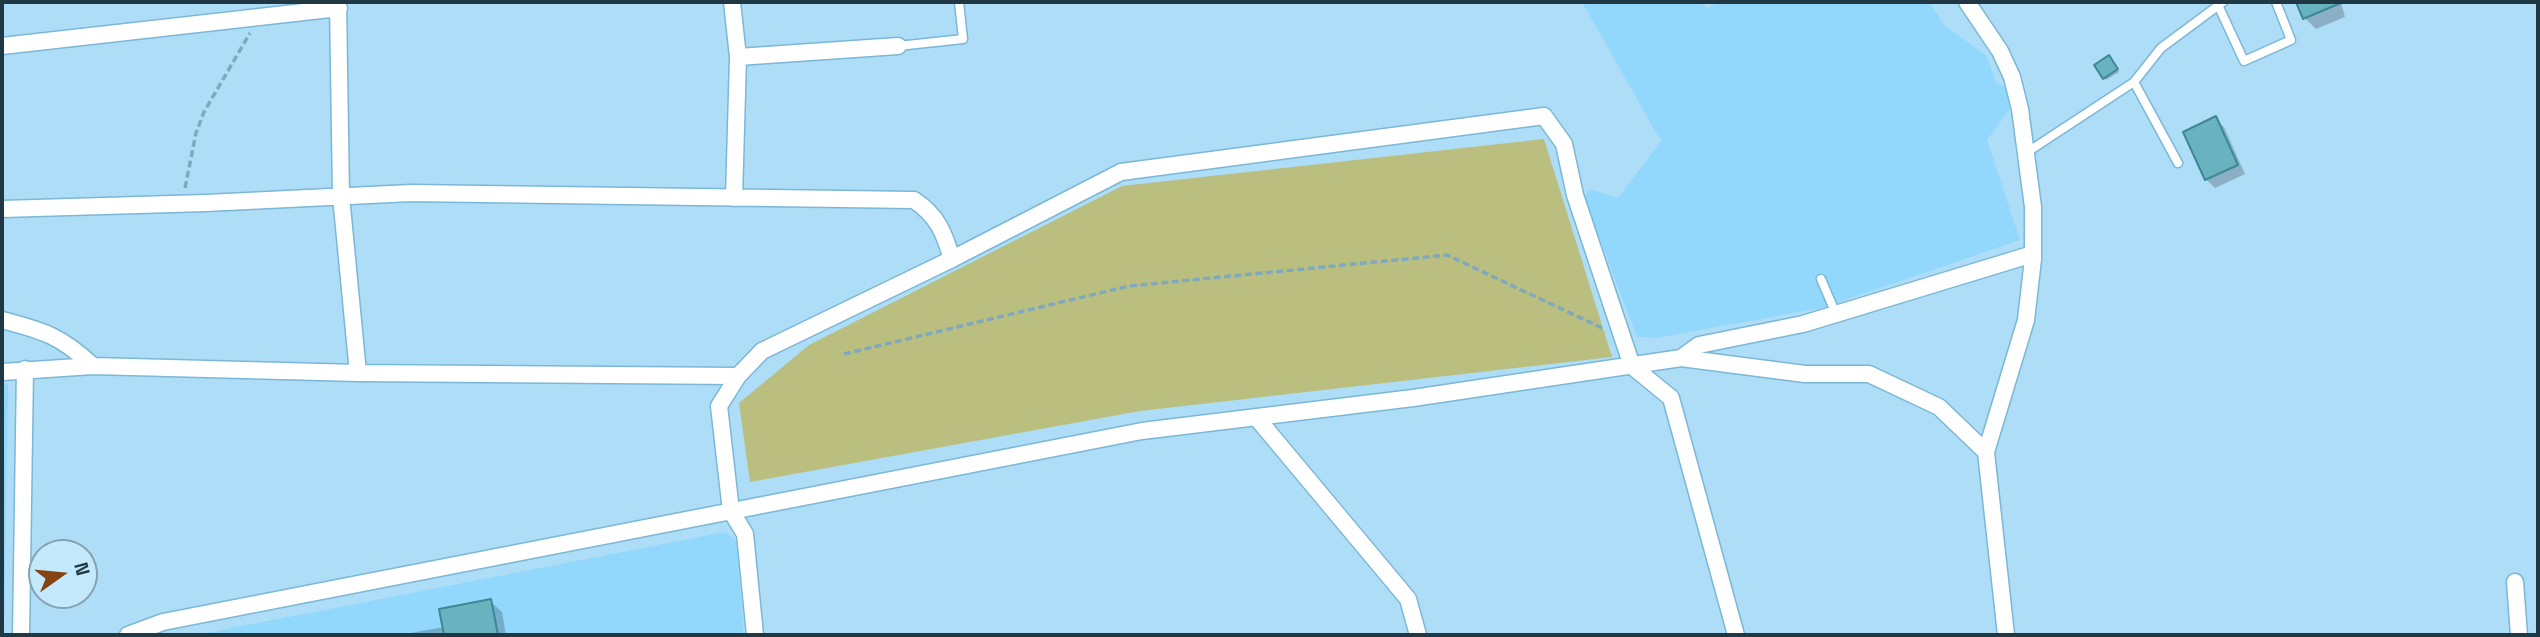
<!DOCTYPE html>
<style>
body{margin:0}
#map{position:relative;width:2540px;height:637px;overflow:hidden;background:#aeddf7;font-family:"Space Grotesk",sans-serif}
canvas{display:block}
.frame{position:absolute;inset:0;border:4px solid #1f3844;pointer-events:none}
.north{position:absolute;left:28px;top:539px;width:70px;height:70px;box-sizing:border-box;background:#c5e9fc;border:2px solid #83a2b2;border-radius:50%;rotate:75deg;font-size:19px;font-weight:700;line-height:28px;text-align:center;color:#1f3844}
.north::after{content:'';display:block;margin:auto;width:24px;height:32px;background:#854312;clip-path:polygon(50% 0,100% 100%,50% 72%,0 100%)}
</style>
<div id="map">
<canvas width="2540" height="637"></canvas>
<div class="frame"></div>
<div class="north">N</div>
</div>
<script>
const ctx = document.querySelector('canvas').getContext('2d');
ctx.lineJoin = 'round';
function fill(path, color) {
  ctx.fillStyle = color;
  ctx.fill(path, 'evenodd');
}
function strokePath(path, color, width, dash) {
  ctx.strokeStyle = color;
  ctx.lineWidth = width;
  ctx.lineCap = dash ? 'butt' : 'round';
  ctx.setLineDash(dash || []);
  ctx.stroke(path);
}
fill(new Path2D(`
 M1582,2H1698L1708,8L1720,2H1929L1944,25L1987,56L1996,83L2008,88L2012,106L1987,140L2020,240L1821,308L1656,338L1637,337L1584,198L1590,189L1618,198L1661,141Z
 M2,384L8,385L4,635H2Z
 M725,532L736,540L744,635H196Z`), '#92d8fc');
fill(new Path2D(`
 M1544,139L1612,357L1140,411L750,482L739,403L809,345L1122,186Z`), '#babf7f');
fill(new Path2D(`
 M2297,2H2341L2345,17L2316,29L2305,18Z
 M2111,60L2119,72L2106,80L2104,78Z
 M2215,119L2224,127L2245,174L2215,188L2206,179Z
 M490,601L502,612L506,635H399L444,627Z`), '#0003');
const building = new Path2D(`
 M2296,2H2343L2303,19Z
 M2109,55L2118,69L2103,79L2094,65Z
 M2216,116L2238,165L2205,180L2183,132Z
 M491,599L498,635H444L439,609Z`);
fill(building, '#69b3c1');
strokePath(building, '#3d8796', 2);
const service = new Path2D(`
 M2218,5L2244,61L2291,40L2276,2
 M898,46L963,39L959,2
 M2134,82L2178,163
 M2026,153L2134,82L2161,48L2223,2
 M1821,279L1836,314`);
const minor = new Path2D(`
 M338,2L341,196L358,373
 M732,2L738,57L734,198
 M1967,2L2000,51L2012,77L2020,109L2033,207V259L2026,320L1986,452
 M2,46L339,8
 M738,57L898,46
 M2,209L206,203L411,193L914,200C938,216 944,233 952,259
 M2,320C44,331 61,336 93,366
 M1681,358L1699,345L1803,324L2033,254
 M2,372L93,366L358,373L738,376
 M1256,417L1408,599L1418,635
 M2515,582L2519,635
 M21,635L25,369
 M128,635L163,622L1142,431L1413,398L1681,358L1805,374H1869L1939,407L1986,452L2006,635
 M755,635L745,534L731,511L719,406L738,376L762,351L952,259L1121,172L1544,116L1564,144L1575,195L1632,366L1671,398L1736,635`);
strokePath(service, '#7bb7d6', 11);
strokePath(minor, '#7bb7d6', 19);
strokePath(new Path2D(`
 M185,188L196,133L204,112L250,33
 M844,354L1129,286L1447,255L1602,328`), '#81a9be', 3.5, [7, 3.5]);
strokePath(service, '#fff', 8);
strokePath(minor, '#fff', 16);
</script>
